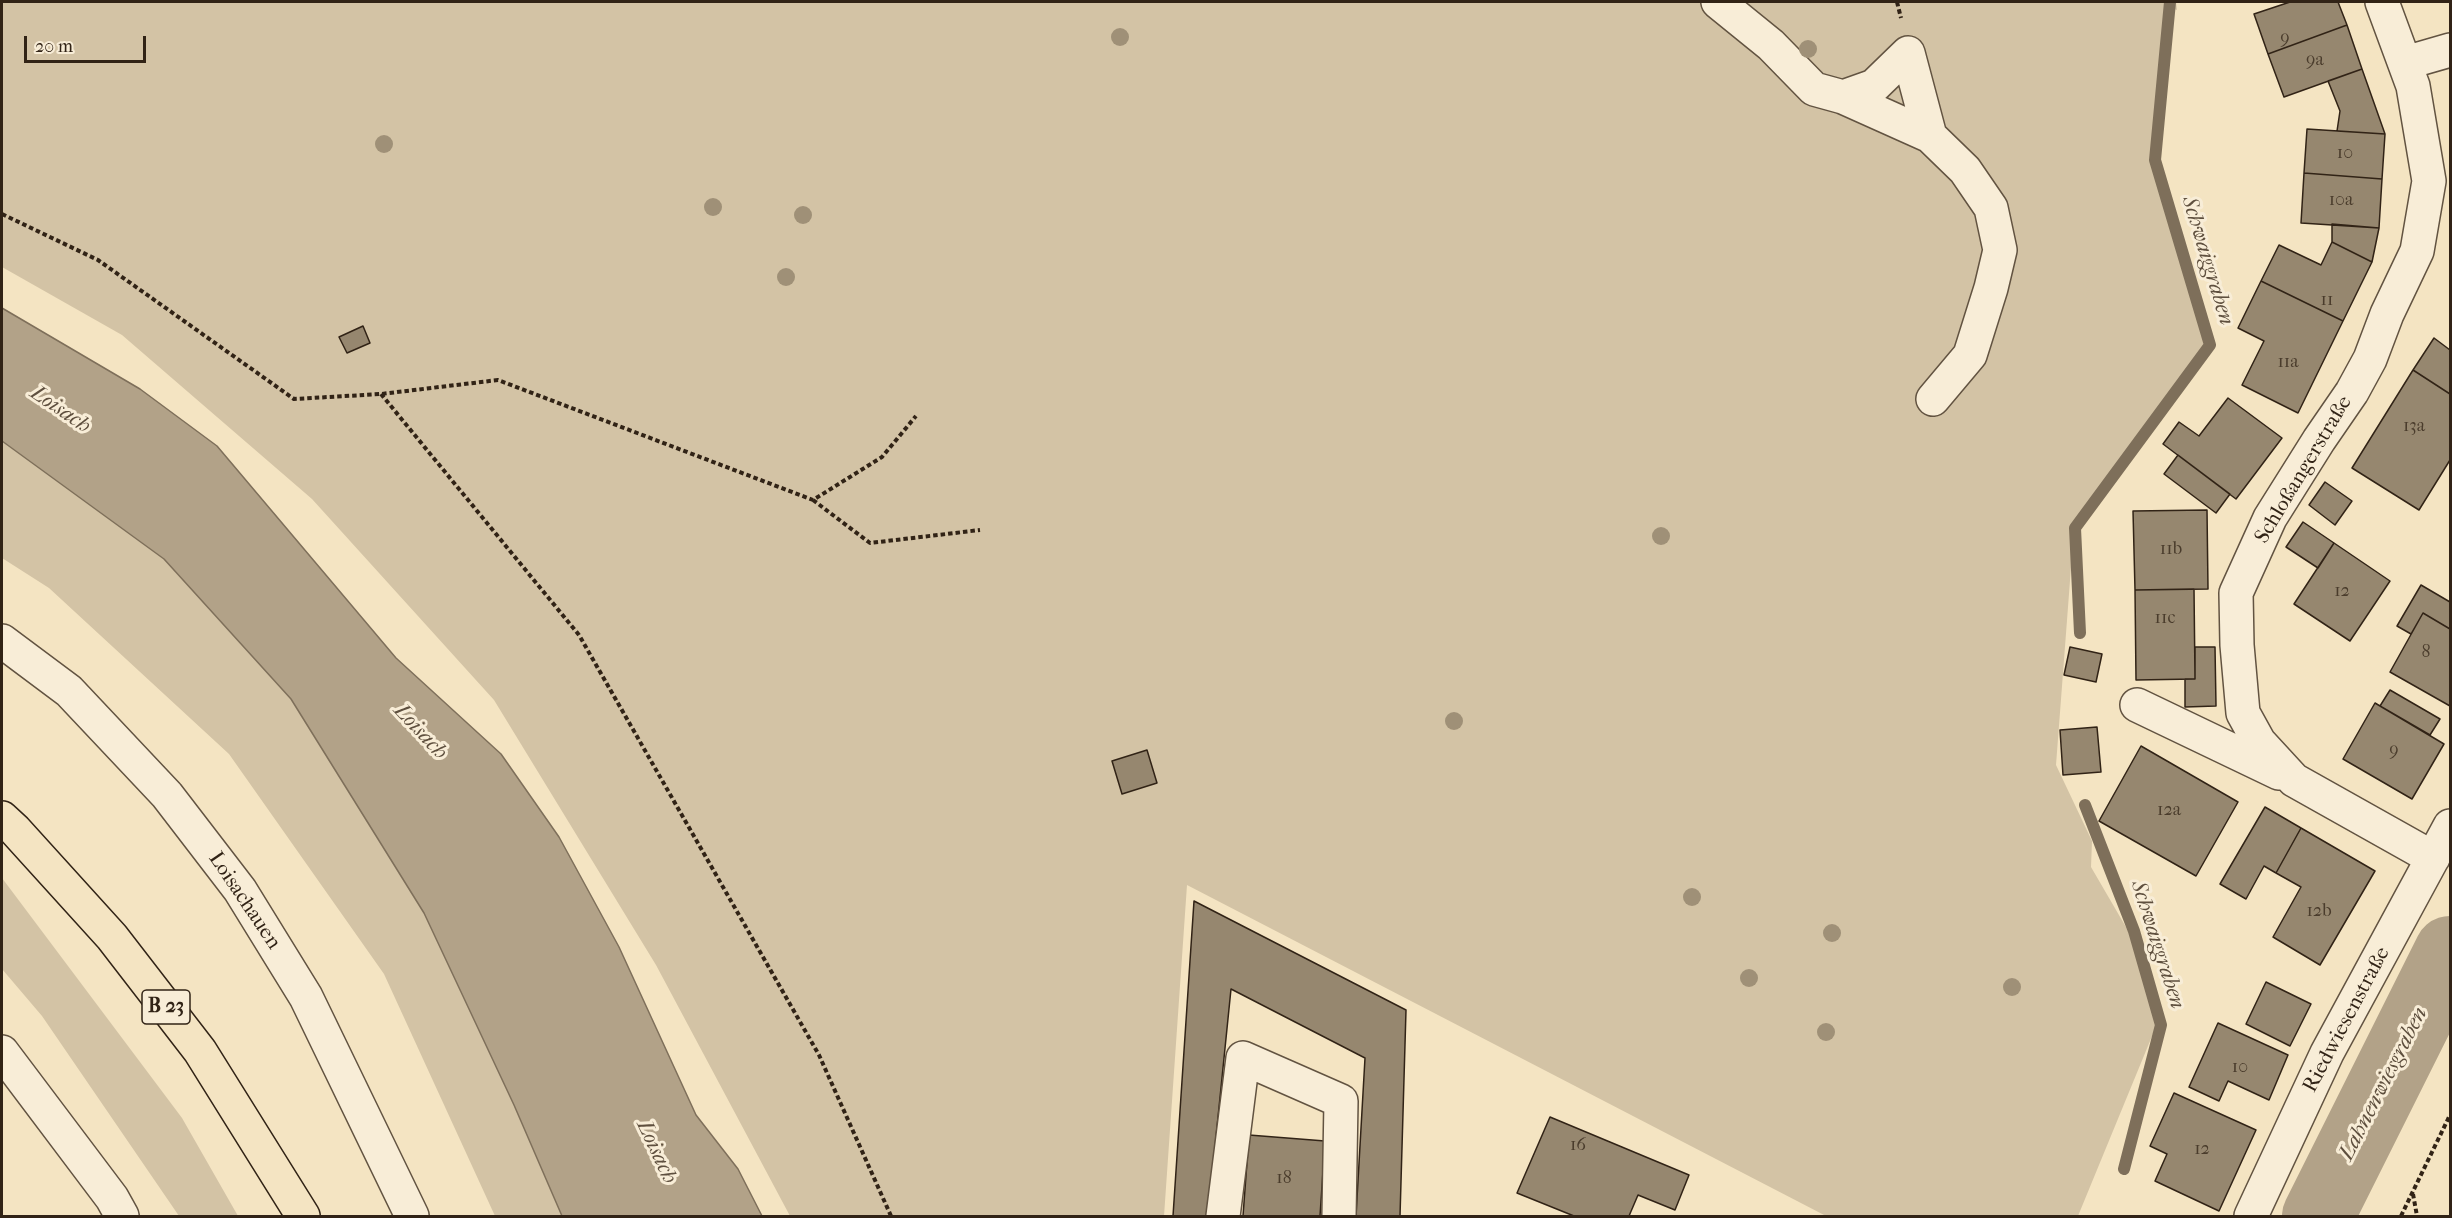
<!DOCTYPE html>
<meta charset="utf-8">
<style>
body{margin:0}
#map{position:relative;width:2452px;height:1218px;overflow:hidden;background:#f4e4c2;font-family:"IM FELL French Canon",serif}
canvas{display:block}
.frame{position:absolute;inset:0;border:3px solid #312316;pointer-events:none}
.scale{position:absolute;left:24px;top:36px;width:122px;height:27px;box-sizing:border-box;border:3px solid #312316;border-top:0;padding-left:8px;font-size:18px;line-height:21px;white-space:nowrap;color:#312316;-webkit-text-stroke:4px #f8edd7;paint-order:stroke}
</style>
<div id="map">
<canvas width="2452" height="1218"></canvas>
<div class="frame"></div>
<div class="scale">20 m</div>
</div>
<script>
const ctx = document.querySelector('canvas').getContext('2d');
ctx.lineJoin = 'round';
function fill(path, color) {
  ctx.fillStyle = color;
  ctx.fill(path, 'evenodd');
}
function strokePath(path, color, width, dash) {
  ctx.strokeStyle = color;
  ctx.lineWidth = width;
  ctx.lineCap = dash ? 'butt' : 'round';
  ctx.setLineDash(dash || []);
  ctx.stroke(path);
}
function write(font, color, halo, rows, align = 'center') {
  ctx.font = font + ' "IM FELL French Canon",serif';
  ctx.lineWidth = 6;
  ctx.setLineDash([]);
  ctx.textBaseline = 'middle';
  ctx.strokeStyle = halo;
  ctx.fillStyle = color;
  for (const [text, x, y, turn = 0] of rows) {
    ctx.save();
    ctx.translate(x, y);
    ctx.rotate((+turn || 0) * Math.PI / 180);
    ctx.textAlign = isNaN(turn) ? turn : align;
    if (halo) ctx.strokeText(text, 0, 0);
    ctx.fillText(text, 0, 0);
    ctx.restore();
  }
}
fill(new Path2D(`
 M2,2H2176L2177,10L2168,7L2153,161L2207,345L2074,528L2056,765L2092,841L2091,867L2130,934L2157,1024L2078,1216H1826L1187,885L1164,1216H790L656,965L494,700L312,499L122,335L2,267Z
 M2,441L164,559L291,699L424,913L514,1105L562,1216H495L384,974L229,754L49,588L2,558Z
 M2,878L182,1118L238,1216H179L42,1016L2,969Z`), '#d3c3a5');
const water = new Path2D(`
 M2,308L140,389L217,446L396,658L501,754L559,837L619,947L696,1115L738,1169L762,1216H562L514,1105L424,913L291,699L164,559L2,441Z`);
fill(water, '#b2a288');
strokePath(water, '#7e6f5a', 1.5);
strokePath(new Path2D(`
 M2080,633L2075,528L2210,345L2155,160L2170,2
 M2085,805L2134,931L2161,1025L2124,1169`), '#7e6f5a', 12);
strokePath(new Path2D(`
 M2318,1216L2450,952`), '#b2a288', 72);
const building = new Path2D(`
 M2290,2H2338L2347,25L2268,54L2254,14Z
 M2347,25L2362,69L2284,97L2268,54Z
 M2362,69L2385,134L2337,131L2340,111L2328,81Z
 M2307,129L2385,134L2382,179L2304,173Z
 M2304,173L2382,179L2379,228L2301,223Z
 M2332,224L2379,228L2372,262L2332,242Z
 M2332,242L2372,262L2343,321L2261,281L2279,245L2321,265Z
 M2261,281L2343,321L2298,413L2242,385L2264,341L2238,328Z
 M363,326L370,343L347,353L339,337Z
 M2434,338L2450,350V394L2413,370Z
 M2413,370L2450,394V460L2419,510L2352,468Z
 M2228,398L2282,438L2236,499L2163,444L2179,422L2199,436Z
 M2178,455L2230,494L2216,513L2164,474Z
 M2325,482L2352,501L2335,525L2309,505Z
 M2207,510L2208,589L2135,590L2133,511Z
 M2303,522L2334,543L2318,568L2286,547Z
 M2334,543L2390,581L2350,641L2294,604Z
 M2421,585L2450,602V629L2423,613L2411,634L2397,626Z
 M2194,589L2195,679L2136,680L2135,590Z
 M2423,613L2450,629V706L2390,672Z
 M2070,647L2102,654L2096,682L2064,675Z
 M2195,647H2215L2216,706L2185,707V679H2195Z
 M2390,690L2440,719L2430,735L2380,706Z
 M2375,703L2444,744L2412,799L2343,759Z
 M2097,727L2101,772L2063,775L2060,730Z
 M2141,746L2238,802L2196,876L2099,821Z
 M1147,750L1157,783L1122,794L1112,761Z
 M2265,807L2301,828L2276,873L2264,866L2246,899L2220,884Z
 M2301,828L2375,871L2320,965L2273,937L2301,887L2276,873Z
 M1194,901L1406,1010L1400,1216H1356L1365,1058L1231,989L1208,1216H1173Z
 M2266,982L2311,1004L2290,1046L2246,1024Z
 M2218,1023L2288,1055L2269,1100L2228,1081L2219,1101L2189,1087Z
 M2174,1093L2256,1130L2219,1211L2155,1181L2167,1154L2150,1146Z
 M1550,1117L1689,1175L1675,1210L1638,1195L1629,1216H1574L1517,1193Z
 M1249,1135L1325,1141L1320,1216H1243Z`);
fill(building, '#96876f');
strokePath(building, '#312316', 1.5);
const minor = new Path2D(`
 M1718,2L1771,45L1814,89L1843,97L1874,86L1908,53L1930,136
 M2382,2L2413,86L2429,181L2417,251L2387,314L2370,359L2352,392L2319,440L2270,518L2236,593L2237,645L2243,713L2259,742L2294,780L2433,858
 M2405,63L2450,50
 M1843,97L1930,136L1965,170L1991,208L2000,250L1991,288L1970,355L1933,399
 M2,641L69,691L167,795L240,890L306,997L412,1216
 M2137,705L2279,773
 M2,1052L112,1198L122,1216
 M1223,1216L1243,1058L1341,1101L1339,1216
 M2251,1216L2327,1053L2450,826`);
const major = new Path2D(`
 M2,818L15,830L112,937L200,1051L303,1216`);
strokePath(minor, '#625341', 36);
strokePath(major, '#312316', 36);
strokePath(new Path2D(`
 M1897,2L1901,18
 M2,214L98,260L294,399L381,394L498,380L813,500L882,457L916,416
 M381,394L579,635L819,1055L891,1216
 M813,500L870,543L980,530
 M2413,1194L2417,1216
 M2401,1216L2450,1115`), '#312316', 4, [4.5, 3]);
strokePath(minor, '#f8edd7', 33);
strokePath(major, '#f4e4c2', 33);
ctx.fillStyle = '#9f9077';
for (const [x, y] of [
 [1120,37],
 [1808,49],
 [384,144],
 [713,207],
 [803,215],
 [786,277],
 [1661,536],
 [1454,721],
 [1692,897],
 [1832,933],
 [1749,978],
 [2012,987],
 [1826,1032]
]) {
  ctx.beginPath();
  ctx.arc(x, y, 9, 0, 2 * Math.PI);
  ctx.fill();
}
write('18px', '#4a3c2c', null, [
 ["9",2285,39],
 ["9a",2315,61],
 ["10",2345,154],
 ["10a",2341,201],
 ["11",2327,301],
 ["11a",2288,363],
 ["13a",2414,427],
 ["11b",2171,550],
 ["12",2342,592],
 ["11c",2165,619],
 ["8",2426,653],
 ["9",2394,751],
 ["12a",2169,811],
 ["12b",2319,912],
 ["10",2240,1068],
 ["16",1578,1146],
 ["12",2202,1150],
 ["18",1284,1179]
]);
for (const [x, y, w] of [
 [166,1007,48]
]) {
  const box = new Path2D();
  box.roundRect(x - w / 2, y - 17, w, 34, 4.5);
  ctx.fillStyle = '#f8edd7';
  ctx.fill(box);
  strokePath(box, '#312316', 1.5);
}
write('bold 20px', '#312316', null, [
 ["B 23",166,1007]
]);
write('21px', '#312316', '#f8edd7', [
 ["Schloßangerstraße",2304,470,-59],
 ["Loisachauen",244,901,56],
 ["Riedwiesenstraße",2347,1020,-62]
]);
write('italic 22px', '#5e4f3e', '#f8edd7', [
 ["Schwaiggraben",2207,261,73],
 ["Loisach",60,410,34],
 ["Loisach",420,732,47],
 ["Schwaiggraben",2157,945,72],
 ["Lahnenwiesgraben",2384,1084,-63],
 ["Loisach",656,1152,65]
]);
</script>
